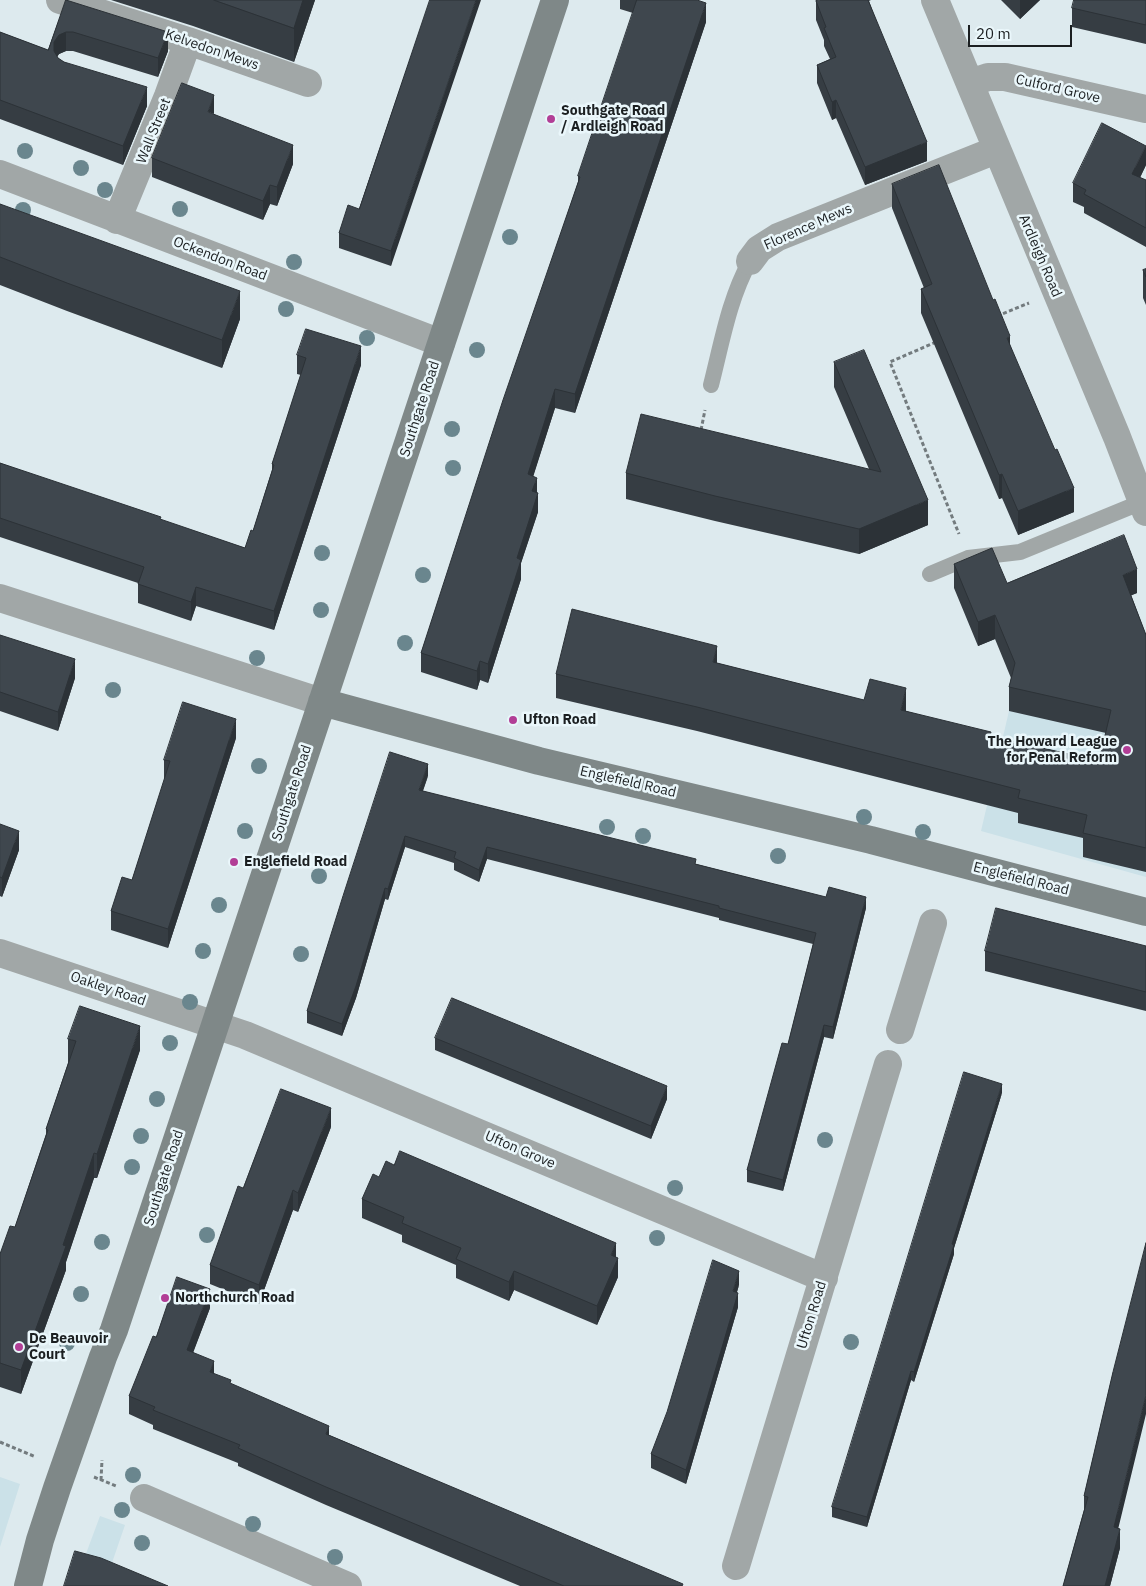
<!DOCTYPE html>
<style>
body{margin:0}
#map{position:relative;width:1146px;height:1586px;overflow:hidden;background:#ddeaee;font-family:"IBM Plex Sans",sans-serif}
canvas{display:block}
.scale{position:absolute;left:968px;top:25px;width:104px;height:22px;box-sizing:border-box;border:2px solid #1b1f21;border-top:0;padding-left:6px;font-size:15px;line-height:18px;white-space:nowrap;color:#1b1f21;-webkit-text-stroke:4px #eaf7fb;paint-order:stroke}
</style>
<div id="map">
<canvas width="1146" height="1586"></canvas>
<div class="scale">20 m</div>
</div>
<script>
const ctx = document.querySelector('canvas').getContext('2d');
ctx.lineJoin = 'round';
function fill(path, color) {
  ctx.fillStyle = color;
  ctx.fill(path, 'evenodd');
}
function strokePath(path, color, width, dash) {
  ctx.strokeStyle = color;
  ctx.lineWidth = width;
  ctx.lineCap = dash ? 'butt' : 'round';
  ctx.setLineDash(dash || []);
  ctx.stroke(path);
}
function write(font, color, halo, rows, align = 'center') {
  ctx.font = font + ' "IBM Plex Sans",sans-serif';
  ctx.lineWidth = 5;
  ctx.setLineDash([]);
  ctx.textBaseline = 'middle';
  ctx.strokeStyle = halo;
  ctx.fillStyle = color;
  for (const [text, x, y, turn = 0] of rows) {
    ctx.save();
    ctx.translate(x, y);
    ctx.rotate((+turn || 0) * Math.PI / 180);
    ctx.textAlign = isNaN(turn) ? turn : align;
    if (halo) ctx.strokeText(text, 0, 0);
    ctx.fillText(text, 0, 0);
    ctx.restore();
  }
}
fill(new Path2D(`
 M1146,688V877L981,831L1009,711Z
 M0,1477L20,1484L0,1547Z
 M100,1516L125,1525L104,1586H74Z`), '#cbe1e8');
strokePath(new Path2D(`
 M997,316L1029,303
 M936,342L890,362L959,534
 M701,430L705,410
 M0,1442L36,1457
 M94,1477L116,1486
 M101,1480L102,1460`), '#737b7e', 3, [4, 2.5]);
strokePath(new Path2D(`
 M711,385C722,342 729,299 750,261
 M930,574L968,558L1020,552L1142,502`), '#a1a7a7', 16);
strokePath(new Path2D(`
 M60,0L188,41L308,83
 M935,0L1117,437L1146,512
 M970,83L988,77H1005L1146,109
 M0,174L441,343
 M117,220L168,96L188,41
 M750,261L759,249L778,237L996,150
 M0,598L322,702
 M0,953L245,1035L824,1278
 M900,1030L933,923
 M144,1498L348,1586
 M736,1566L888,1064`), '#a1a7a7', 28);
strokePath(new Path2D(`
 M322,702L539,761L871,840L1146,912
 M28,1586L40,1540L57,1488L103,1357L114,1330L555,0`), '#7f8888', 28);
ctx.fillStyle = '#6a868e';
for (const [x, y] of [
 [25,151],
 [81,168],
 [105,190],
 [180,209],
 [23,210],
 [510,237],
 [294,262],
 [286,309],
 [367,338],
 [477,350],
 [452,429],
 [453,468],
 [322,553],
 [423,575],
 [321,610],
 [405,643],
 [257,658],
 [113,690],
 [259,766],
 [864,817],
 [607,827],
 [245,831],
 [923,832],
 [643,836],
 [778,856],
 [319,876],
 [219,905],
 [203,951],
 [301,954],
 [190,1002],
 [170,1043],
 [157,1099],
 [141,1136],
 [825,1140],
 [132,1167],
 [675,1188],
 [207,1235],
 [657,1238],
 [102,1242],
 [81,1294],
 [851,1342],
 [67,1343],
 [133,1475],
 [122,1510],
 [253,1524],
 [142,1543],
 [335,1557]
]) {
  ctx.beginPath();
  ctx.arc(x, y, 8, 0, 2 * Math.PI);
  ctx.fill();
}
fill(new Path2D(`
 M66,0L168,51L158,77L73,51H66L59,54L57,57L58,58L64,62L147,106L123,165L0,119V32L48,50Z
 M111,0H315L294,62L193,26Z
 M430,0L391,266L339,248V233L359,209Z
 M620,0H697L706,22L575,413L555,408L533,476L537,493L538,512L521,563V579L488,683L480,680L477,690L421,672V653L578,182V176L633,13L620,9Z
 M871,0L869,1L927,161L865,185L836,118L832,120L817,83V65L830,59L824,46V40L816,20V1Z
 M1001,0H1040L1020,19Z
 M1146,0V44L1072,27V8Z
 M214,114L293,164L277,206L270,204L263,220L152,177V158Z
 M1146,165L1140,178L1146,180V247L1084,213V207L1073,202V183Z
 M892,184L1010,345L1074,512L1018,535L1002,498L999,499L921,313V289L924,288L892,208Z
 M0,204L240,319L222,368L67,311L0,285Z
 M1146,269V305L1143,298V270Z
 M297,355L361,365L274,630L196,606L191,621L138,603V583L0,537V463L161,520L245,548L253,531L272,470V464L301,375L297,374Z
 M834,362L928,525L859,554L715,521L626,499V473L869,469L834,387Z
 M954,564L1007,583L1137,593L1131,595L1146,635V872L1083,857V838L1018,823V813L697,731L556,698V674L717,663L906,711L991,736L1099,761L1106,733L1009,711V687L1011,678L995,639L978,646L954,588Z
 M0,635L75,678L58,731L0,711Z
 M236,738L168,948L111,930V911L132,880L165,779H164V760Z
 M428,776L423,791L696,864L866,908L833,1039L824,1037L783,1191L747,1182V1170L788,1044L813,944L719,920V918L487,859L479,882L454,870V863L405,847L388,900L385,899L356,998L342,1036L307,1023V1011Z
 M0,824L19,850L2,897L0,896Z
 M1146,946V1011L985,971V951Z
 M435,1038L667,1099L651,1139L435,1050Z
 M68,1039L140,1050L97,1178H94L66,1262V1270L21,1394L0,1387V1254L15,1227L46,1134V1129L68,1063Z
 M1002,1093L954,1248V1254L914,1382L911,1380L867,1527L832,1517V1507Z
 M331,1127L298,1212L293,1210L259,1304L210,1284V1265L243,1188Z
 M379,1177L616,1257L618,1277L597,1325L514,1290L509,1301L456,1278V1265L402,1242V1235L362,1218V1199Z
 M739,1285L737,1292L738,1307L686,1484L651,1468V1454Z
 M210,1308L193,1352L214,1374L231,1384L329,1435L683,1586H520L326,1505L238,1466V1463L153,1429V1425L129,1414V1396L156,1337Z
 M1113,1372L1118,1528L1120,1548L1110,1586H1063L1084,1510V1496Z`), '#363d43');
fill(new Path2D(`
 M303,0H315L294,62V28Z
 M476,0H481L391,266V251Z
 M1020,0H1040L1020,19Z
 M706,3V22L575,413V394Z
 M66,32V51L59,54L54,61V42L59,35Z
 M168,32V51L158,77V58Z
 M147,87V106L123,165V146Z
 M214,95V114L208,112Z
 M836,100V118L832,120V102Z
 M927,142V161L865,185V167Z
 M293,145V164L277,206V187Z
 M1146,146V165L1132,193V174Z
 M270,185V204L263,220V201Z
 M240,291V319L222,368V340Z
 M1010,336V361L1007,338Z
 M361,346V365L274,630V611Z
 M555,389V408L528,493V474Z
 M1002,474V498L999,499V475Z
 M537,478V497L532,491Z
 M1074,488V512L1018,535V511Z
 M538,493V512L521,563V579L488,683V664L517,558Z
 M928,500V525L859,554V529Z
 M1137,569V593L1123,599V575Z
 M196,587V606L191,621V602Z
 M995,615V639L978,646V622Z
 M717,646V670L713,662Z
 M75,659V678L58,731V712Z
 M480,661V680L477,690V671Z
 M906,688V712L901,710Z
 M236,719V738L168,948V929Z
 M428,764V776L419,801V790Z
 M19,831V850L2,897V878Z
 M405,836V847L388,900V889Z
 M487,847V859L479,882V870Z
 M385,888V899L356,998L342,1036V1024Z
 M866,897V908L833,1039V1027Z
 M824,1025V1037L783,1191V1180Z
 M140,1026V1050L97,1178V1154Z
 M1002,1084V1093L954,1248V1254L914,1382V1372L952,1244Z
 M667,1086V1099L651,1139V1126Z
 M331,1108V1127L298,1212V1193Z
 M94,1153V1178L66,1262V1270L21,1394V1370Z
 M293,1190V1210L259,1304V1285Z
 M616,1243V1262L611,1255Z
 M618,1258V1277L597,1325V1306Z
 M514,1271V1290L509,1301V1282Z
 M739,1271V1285L733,1305V1291Z
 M210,1289V1308L187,1369V1350Z
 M738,1293V1307L686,1484V1470Z
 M214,1361V1379L210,1372Z
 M911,1371V1380L867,1527V1517Z
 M1146,1395V1414L1114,1546V1527Z
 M329,1426V1445L326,1434Z
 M1120,1529V1548L1110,1586H1105Z`), '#2c3237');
const building = new Path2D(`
 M66,0L168,32L158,58L73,32H66L59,35L54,42V51L58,58L64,62L147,87L123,146L0,100V32L48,50Z
 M214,0H303L294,28Z
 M430,0H476L391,251L339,233L348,205L359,209Z
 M637,0H697L706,3L575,394L555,389L528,474L537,478L532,491L538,493L517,558L521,560L488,664L480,661L477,671L421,653L503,400L580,177L578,176Z
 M820,0H868L927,142L865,167L836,100L832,102L817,65L836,57L824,28L826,27L816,1Z
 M1074,0H1146V25L1072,8Z
 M182,83L214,95L208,112L293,145L277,187L270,185L263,201L152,158Z
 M1102,123L1146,146L1132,174L1146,180V228L1084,194L1086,190L1073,183Z
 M939,165L993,300L995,299L1010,336L1007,338L1055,450L1057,449L1074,488L1018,511L1002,474L999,475L921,289L932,284L892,184Z
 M0,204L240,291L222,340L67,283L0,257Z
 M1146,269V277L1143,270Z
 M306,329L361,346L274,611L196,587L191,602L138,584L144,567L0,518V463L161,517L160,519L245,548L251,530L253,531L274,465L272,464L306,358L297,355Z
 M864,350L928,500L859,529L715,496L626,473L641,414L881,472L834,362Z
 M1124,535L1137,569L1123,575L1146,635V848L1083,833L1087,815L1018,798L1020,790L697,707L556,674L572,609L717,646L713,662L864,700L870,679L906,688L901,710L991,732L990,736L1099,761L1111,710L1009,687L1015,663L995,615L978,622L954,564L992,548L1007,583Z
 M0,635L75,659L58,712L0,692Z
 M183,702L236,719L168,929L111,911L122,877L132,880L170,761L164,760Z
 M390,752L428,764L419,790L696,859L695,864L826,897L829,887L866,897L833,1027L824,1025L783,1180L747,1170L782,1043L788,1044L816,933L719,908V906L487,847L479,870L454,858L456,852L405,836L388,889L385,888L356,986L342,1024L307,1011L343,896Z
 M0,824L19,831L2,878L0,877Z
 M996,908L1146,946V992L985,951Z
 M452,998L667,1086L651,1126L435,1038Z
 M80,1006L140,1026L97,1154L94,1153L63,1245L66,1246L21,1370L0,1363V1254L10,1226L15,1227L48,1130L46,1129L76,1041L68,1039Z
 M964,1072L1002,1084L952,1244L954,1245L922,1346L914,1372L911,1371L867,1517L832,1507Z
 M281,1089L331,1108L298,1193L293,1190L259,1285L210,1265L238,1186L243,1188Z
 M400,1151L616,1243L611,1255L618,1258L597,1306L514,1271L509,1282L456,1259L461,1248L402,1223L404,1217L362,1199L373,1174L379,1177L386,1161L394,1165Z
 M1146,1243V1395L1114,1527L1120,1529L1105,1586H1063L1088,1497L1084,1496L1113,1372Z
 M713,1260L739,1271L733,1291L738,1293L686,1470L651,1454L667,1412Z
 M177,1277L210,1289L187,1350L214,1361L210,1372L231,1380L230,1383L329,1426L326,1434L683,1584L682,1586H564L326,1487L238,1448L240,1445L153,1410L155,1407L129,1396L153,1336L156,1337Z
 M75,1551L101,1558L168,1586H64Z`);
fill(building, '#3f474e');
strokePath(building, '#2c3237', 1);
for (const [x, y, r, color] of [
 [551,119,5,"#b23e96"],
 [513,720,5,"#b23e96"],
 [1127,750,5,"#b23e96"],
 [234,862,5,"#b23e96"],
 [165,1298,5,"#b23e96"],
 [19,1347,5,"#b23e96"]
]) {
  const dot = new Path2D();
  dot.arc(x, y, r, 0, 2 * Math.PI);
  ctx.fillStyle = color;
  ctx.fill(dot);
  strokePath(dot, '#eaf7fb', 2);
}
write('14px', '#1b1f21', '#eaf7fb', [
 ["Kelvedon Mews",212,50,19],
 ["Culford Grove",1058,89,13],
 ["Wall Street",154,131,-68],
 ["Florence Mews",808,227,-24],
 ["Ardleigh Road",1040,256,67],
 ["Ockendon Road",220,259,21],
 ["Southgate Road",420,409,-72],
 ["Englefield Road",628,782,13],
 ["Southgate Road",292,793,-72],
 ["Englefield Road",1021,879,14],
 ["Oakley Road",108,989,19],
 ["Ufton Grove",520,1150,23],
 ["Southgate Road",164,1178,-72],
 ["Ufton Road",812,1315,-73]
]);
write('bold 14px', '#1b1f21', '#eaf7fb', [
 ["Southgate Road",561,111],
 ["/ Ardleigh Road",561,127],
 ["Ufton Road",523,720],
 ["The Howard League",1117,742,"right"],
 ["for Penal Reform",1117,758,"right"],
 ["Englefield Road",244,862],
 ["Northchurch Road",175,1298],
 ["De Beauvoir",29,1339],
 ["Court",29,1355]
], 'left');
</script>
